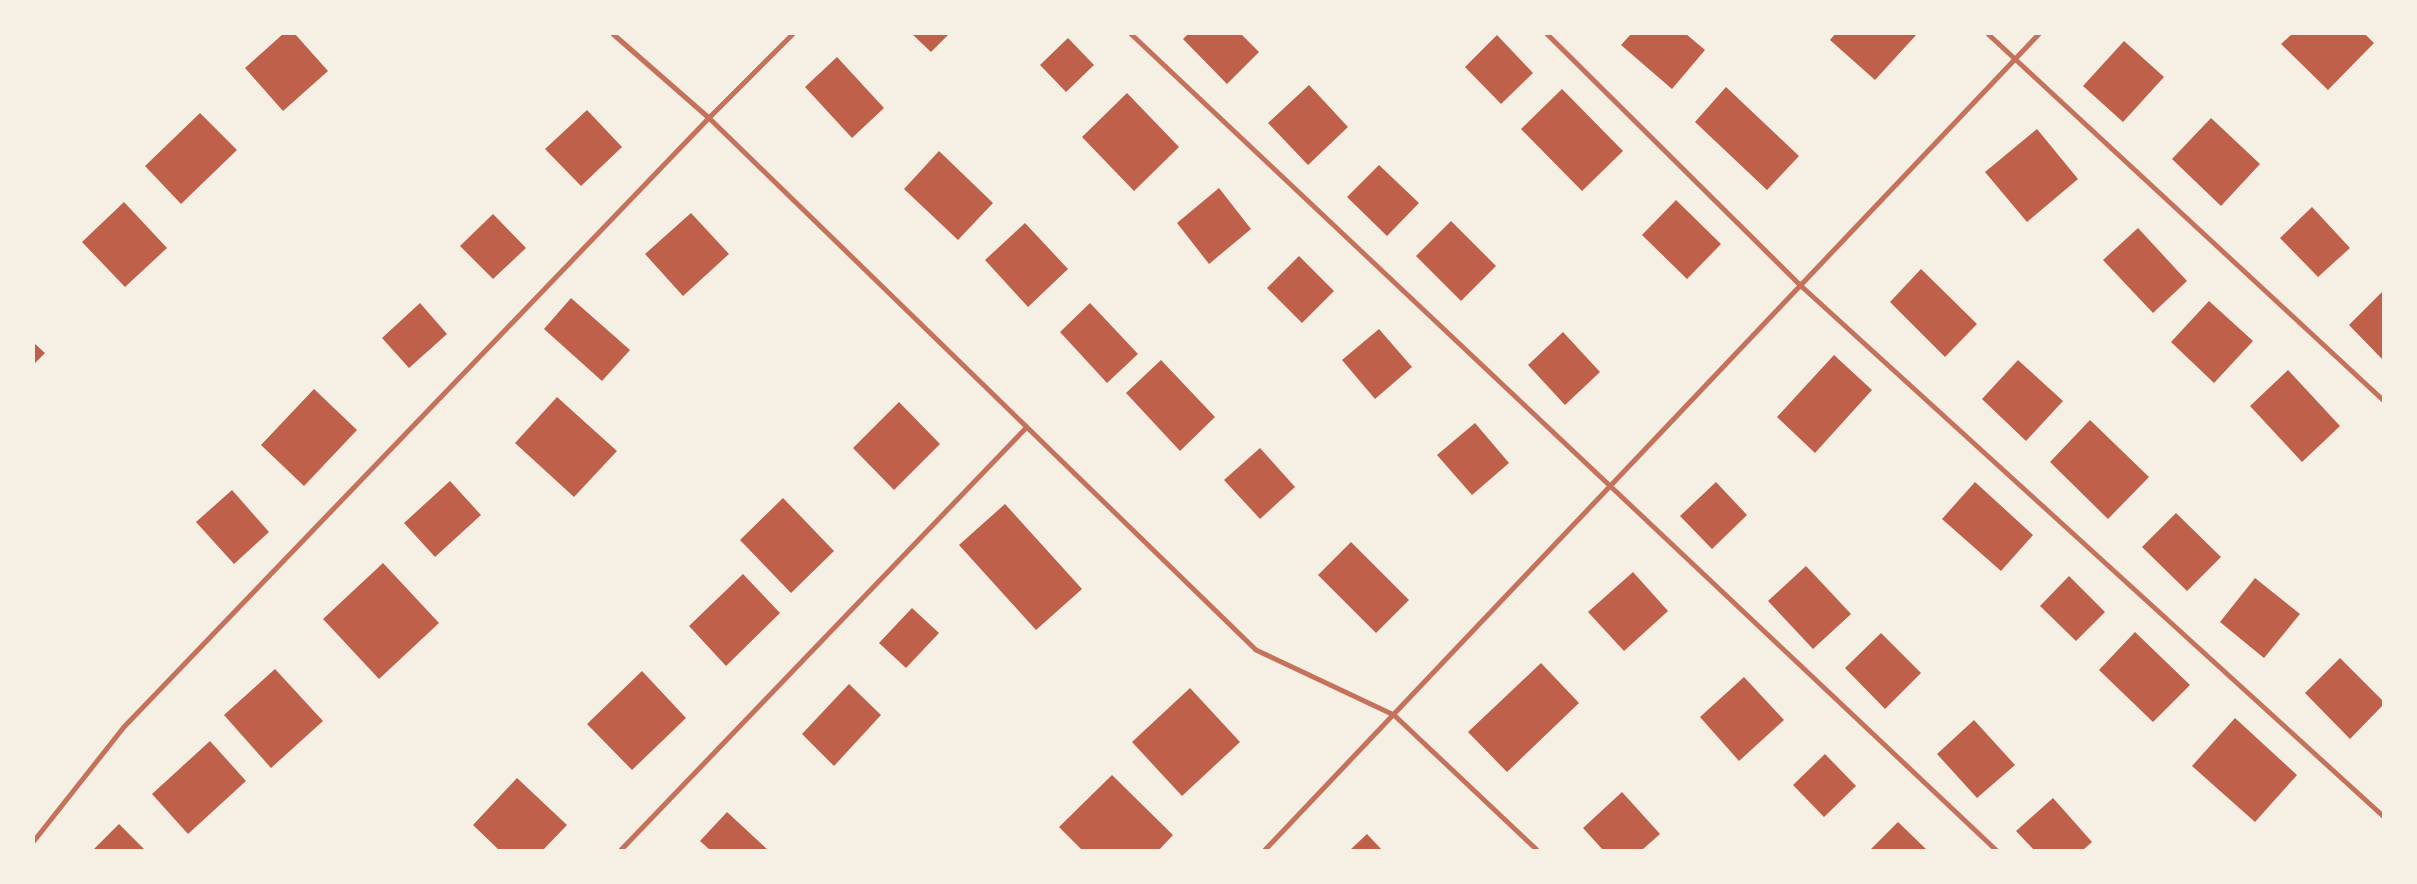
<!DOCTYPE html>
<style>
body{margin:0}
#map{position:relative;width:2417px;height:884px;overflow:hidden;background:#f6efe4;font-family:"Roboto Condensed",sans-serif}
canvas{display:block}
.frame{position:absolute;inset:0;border:35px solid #f6efe4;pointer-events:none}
</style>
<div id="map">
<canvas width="2417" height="884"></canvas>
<div class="frame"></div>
</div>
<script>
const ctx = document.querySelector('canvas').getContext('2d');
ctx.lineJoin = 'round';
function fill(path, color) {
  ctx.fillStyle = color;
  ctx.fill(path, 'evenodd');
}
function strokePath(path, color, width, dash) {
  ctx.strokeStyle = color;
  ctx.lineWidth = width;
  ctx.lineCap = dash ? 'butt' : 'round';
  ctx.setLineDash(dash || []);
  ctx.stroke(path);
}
fill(new Path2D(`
 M283,34H295L328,71L283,111L245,68Z
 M912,34H949L931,52Z
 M1188,34H1241L1259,52L1227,84L1183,39Z
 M1631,34H1686L1705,50L1672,89L1621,45Z
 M1835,34H1917L1875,80L1830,40Z
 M2292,34H2365L2374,43L2328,90L2281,44Z
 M1497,35L1533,73L1501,104L1465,67Z
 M1068,38L1094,65L1066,92L1040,65Z
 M2124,41L2164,77L2123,122L2083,86Z
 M837,57L884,108L852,138L805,87Z
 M1309,85L1348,127L1308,165L1268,123Z
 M1726,87L1799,156L1767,190L1695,122Z
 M1562,89L1623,151L1582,191L1521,129Z
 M1127,93L1179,147L1134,191L1082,137Z
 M587,110L622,147L581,186L545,149Z
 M200,113L237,150L181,204L145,166Z
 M2211,118L2260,164L2221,206L2172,159Z
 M2037,129L2078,179L2027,222L1985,172Z
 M939,151L993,203L958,240L904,189Z
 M1379,165L1419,203L1387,236L1347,197Z
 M1219,188L1251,229L1209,264L1177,223Z
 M1676,200L1721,244L1687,279L1642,235Z
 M124,202L167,248L125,287L82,242Z
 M2312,207L2350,248L2318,277L2280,238Z
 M691,213L729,254L683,296L645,254Z
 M493,214L526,248L493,279L460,246Z
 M1451,221L1496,266L1461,301L1416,256Z
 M1025,223L1068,269L1028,307L985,260Z
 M2138,228L2187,281L2153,313L2103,260Z
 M1299,256L1334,291L1302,323L1267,288Z
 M1921,269L1977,324L1945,357L1890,302Z
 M2383,291V360L2349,325Z
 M571,298L630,350L602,381L544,329Z
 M2209,301L2253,341L2214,383L2171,342Z
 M420,303L447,334L409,368L382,338Z
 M1090,303L1138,354L1107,383L1060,332Z
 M1379,329L1412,367L1375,399L1342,360Z
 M1563,332L1600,372L1565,405L1528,365Z
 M34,343L45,353L34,364Z
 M1834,355L1872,390L1815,453L1777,417Z
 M1161,360L1215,417L1180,451L1126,393Z
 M2018,360L2063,401L2026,441L1982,399Z
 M2288,370L2340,426L2302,462L2250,406Z
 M314,389L357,430L304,486L261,445Z
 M557,397L617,451L574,497L515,443Z
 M899,402L940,444L894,490L853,448Z
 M2090,420L2149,477L2108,519L2050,462Z
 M1475,423L1509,463L1472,495L1437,455Z
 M1260,448L1295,487L1260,519L1224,480Z
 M450,481L481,515L435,557L404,523Z
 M1716,482L1747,515L1712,549L1680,516Z
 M1975,482L2033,535L2001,571L1942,519Z
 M232,490L269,532L234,564L196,522Z
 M783,498L834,551L791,593L740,540Z
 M1005,504L1082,589L1036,630L959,545Z
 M2176,513L2221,557L2187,591L2142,547Z
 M1351,542L1409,600L1376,633L1318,575Z
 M383,563L439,623L379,679L323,619Z
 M1806,566L1851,614L1813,649L1768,601Z
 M1633,572L1668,611L1624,651L1588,612Z
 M743,574L780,613L726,666L689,626Z
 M2069,576L2105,612L2076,641L2040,606Z
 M2255,578L2300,614L2264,658L2220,622Z
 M912,608L939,633L906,668L879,643Z
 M2135,632L2190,685L2153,722L2099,670Z
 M1881,633L1921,673L1885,709L1845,668Z
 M2340,658L2383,701V705L2350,739L2305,693Z
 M1541,663L1579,703L1507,772L1468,732Z
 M275,669L323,721L271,768L224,715Z
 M642,671L686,718L632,770L587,724Z
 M1744,677L1784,720L1739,761L1700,717Z
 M849,684L881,715L834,766L802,734Z
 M1190,688L1240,742L1182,796L1132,742Z
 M2235,718L2297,775L2255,822L2192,766Z
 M1974,720L2015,765L1977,798L1937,754Z
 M210,741L246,781L188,834L152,794Z
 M1825,754L1856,786L1824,817L1793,785Z
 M1112,775L1173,835L1159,850H1082L1059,827Z
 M517,778L567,825L543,850H499L473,825Z
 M1622,792L1660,834L1642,850H1603L1583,828Z
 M2053,798L2092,842L2083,850H2034L2016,831Z
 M727,812L768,850H710L700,841Z
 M1898,822L1927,850H1870Z
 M119,824L145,850H93Z
 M1367,834L1382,850H1350Z`), '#bf614a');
strokePath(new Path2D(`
 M613,34L709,118L1256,650L1394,715L1537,850
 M1131,34L1996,850
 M1547,34L1800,285L2383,816
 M1988,34L2383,400
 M34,841L124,727L709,118L793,34
 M621,850L1027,427
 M1265,850L2039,34`), '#c5725c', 5);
</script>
